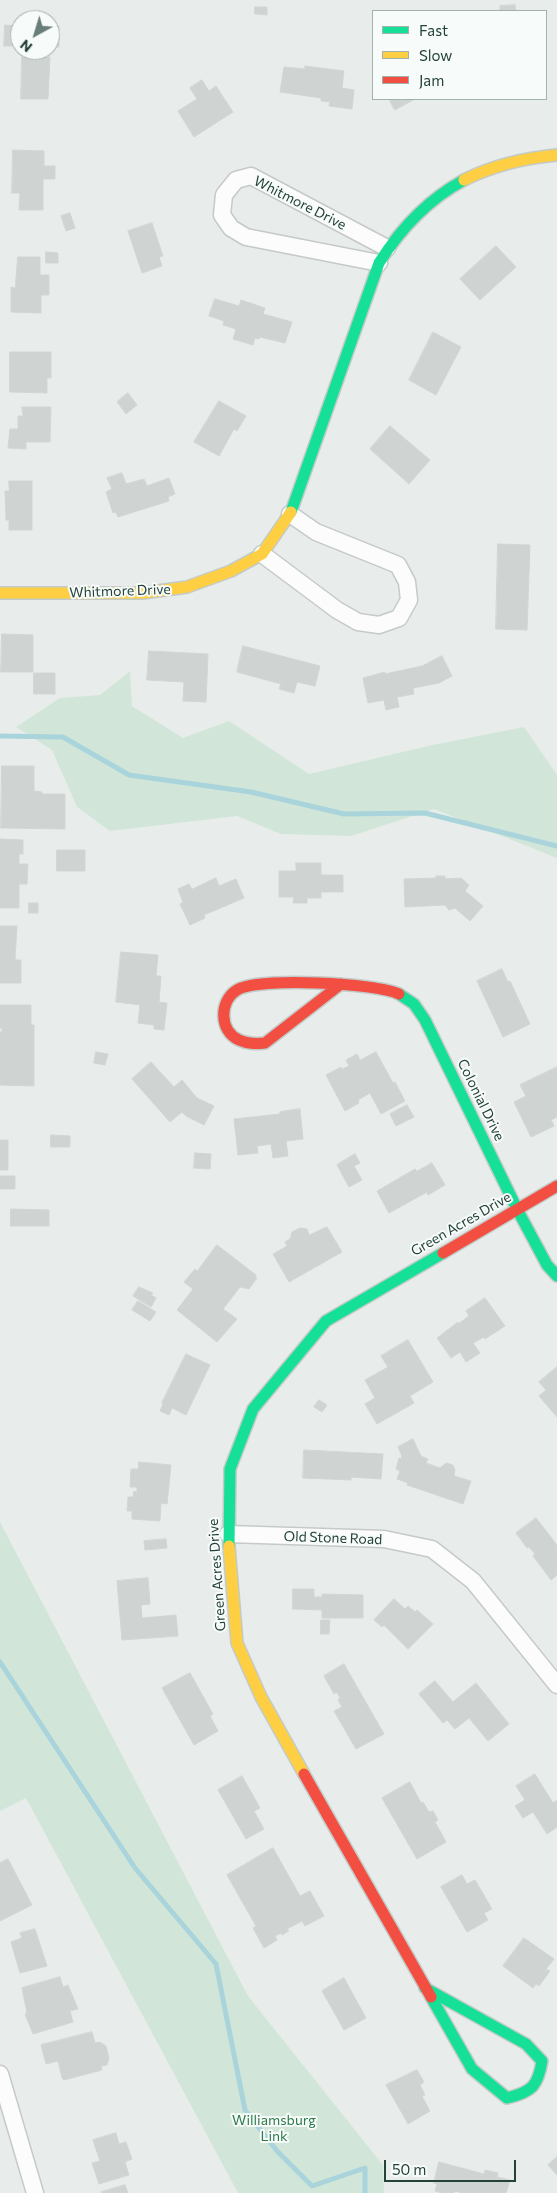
<!DOCTYPE html>
<style>
body{margin:0}
#map{position:relative;width:557px;height:2193px;overflow:hidden;background:#e8edeb;font-family:Commissioner,sans-serif}
canvas{display:block}
.legend{position:absolute;left:372px;top:10px;width:175px;height:90px;box-sizing:border-box;background:#f7fbf9;border:1px solid #a3b1ad;margin:0;padding:6px 9px;list-style:none;font-size:15px;color:#24423a}
.legend li{display:flex;align-items:center;gap:10px;height:25px}
.legend b{width:25px;border:1px solid #a3b1ad}
.north{position:absolute;left:10px;top:10px;width:50px;height:50px;box-sizing:border-box;background:#f7fbf9;border:1px solid #a3b1ad;border-radius:50%;rotate:219deg;font-size:14px;font-weight:700;line-height:20px;text-align:center;color:#24423a}
.north::after{content:'';display:block;margin:auto;width:18px;height:22px;background:#697e78;clip-path:polygon(50% 0,100% 100%,50% 72%,0 100%)}
.scale{position:absolute;left:384px;top:2160px;width:132px;height:22px;box-sizing:border-box;border:2px solid #24423a;border-top:0;padding-left:6px;font-size:15px;line-height:18px;white-space:nowrap;color:#24423a;-webkit-text-stroke:4px #f7fbf9;paint-order:stroke}
</style>
<div id="map">
<canvas width="557" height="2193"></canvas>
<ul class="legend">
<li><b style="height:6px;background:#16e098"></b>Fast</li>
<li><b style="height:6px;background:#ffcf43"></b>Slow</li>
<li><b style="height:6px;background:#f24e42"></b>Jam</li>
</ul>
<div class="north">N</div>
<div class="scale">50 m</div>
</div>
<script>
const ctx = document.querySelector('canvas').getContext('2d');
ctx.lineJoin = 'round';
function fill(path, color) {
  ctx.fillStyle = color;
  ctx.fill(path, 'evenodd');
}
function strokePath(path, color, width, dash) {
  ctx.strokeStyle = color;
  ctx.lineWidth = width;
  ctx.lineCap = dash ? 'butt' : 'round';
  ctx.setLineDash(dash || []);
  ctx.stroke(path);
}
function write(font, color, halo, rows, align = 'center') {
  ctx.font = font + ' Commissioner,sans-serif';
  ctx.lineWidth = 4;
  ctx.setLineDash([]);
  ctx.textBaseline = 'middle';
  ctx.strokeStyle = halo;
  ctx.fillStyle = color;
  for (const [text, x, y, turn = 0] of rows) {
    ctx.save();
    ctx.translate(x, y);
    ctx.rotate((+turn || 0) * Math.PI / 180);
    ctx.textAlign = isNaN(turn) ? turn : align;
    if (halo) ctx.strokeText(text, 0, 0);
    ctx.fillText(text, 0, 0);
    ctx.restore();
  }
}
fill(new Path2D(`
 M130,671L132,706L183,738L229,721L309,774L428,746L524,727L557,775V858L434,809L351,836L281,834L237,816L110,831L77,807L52,750L16,727L60,698L100,695Z
 M0,1522L248,1996L383,2165L384,2193H238L26,1798L0,1811Z`), '#d1e6d8');
strokePath(new Path2D(`
 M0,736L63,737L129,775L251,792L344,814L425,813L557,846
 M0,1662L135,1868L216,1964L245,2110L277,2151L312,2186L365,2168V2193`), '#a9d4db', 5);
const building = new Path2D(`
 M515,5L516,11H500V6Z
 M255,7H267V15L255,14Z
 M5,25L20,26V46H4Z
 M50,26H59V47H50Z
 M22,57H50L48,99H21Z
 M305,66L344,71L342,88L354,90L352,109L329,106L330,102L321,101V98L280,92L284,67L305,69Z
 M202,80L209,91L216,86L233,112L194,137L178,111L197,99L190,88Z
 M389,99H415L395,110Z
 M13,150L44,151V166H55V179H43V210H19L20,193H12Z
 M70,213L75,228L66,231L61,216Z
 M152,223L163,256L159,257L162,266L142,273L128,231Z
 M496,246L516,267L480,300L460,279Z
 M46,252L58,253V263H46Z
 M18,257H40V275H49V295H41V313L11,312V287L15,288Z
 M215,299L239,306L241,300L265,308L263,314L292,322L285,343L260,337L259,339L255,338L253,345L233,339L236,329L223,325L224,321L209,316Z
 M433,332L461,347L436,395L409,380Z
 M10,352H51V378H47V393L10,392Z
 M128,393L137,405L126,414L117,402Z
 M219,401L246,416L237,431L234,429L219,456L194,442Z
 M22,407H51L50,442H26V449L8,448L10,429H18V416H23Z
 M390,426L430,460L409,484L370,449Z
 M122,473L126,484L144,479L147,486L169,478L175,494L168,497L169,501L118,517L116,512L113,513L106,492L112,489L107,478Z
 M9,481H32V530H9V520H6L5,491H9Z
 M498,544L530,545L527,630L496,629Z
 M2,634L33,635V672H1Z
 M243,646L320,666L315,686L297,682L294,693L279,689L281,684L237,672Z
 M149,651L208,654L206,702L183,701L184,682L147,680Z
 M442,656L452,676L439,683L413,688L414,694L397,697L399,707L386,710L384,700L368,703L363,678L385,672V674L422,666Z
 M34,673H55V694H34Z
 M2,766H34V791L42,792V794H65V829L1,828Z
 M0,839L23,840V854H19V864H28L27,884H19V908H0Z
 M57,850H85V871H57Z
 M296,863H321V875H343V892H321V898H307V903H293L294,897H279V871H296Z
 M436,876H445V879L461,878L469,885L465,891L483,906L470,921L455,908L449,910L445,905L405,907L404,879L436,878Z
 M216,878L219,886L236,879L244,898L204,915L205,918L190,925L180,904L183,902L178,889L189,884L192,889Z
 M29,903H38V913H29Z
 M0,926H17L15,960H21V983H0Z
 M121,952L158,955L156,976H161L159,1002L167,1003L164,1030L154,1029V1025L138,1023L140,1005L116,1002Z
 M502,969L508,982L510,981L530,1024L503,1037L477,981Z
 M0,1005H31V1025H34V1086L0,1085V1032H2V1028H0Z
 M96,1052L108,1054L105,1065L94,1063Z
 M376,1052L393,1083L395,1082L405,1101L381,1114L370,1093L358,1100L359,1103L345,1111L326,1075L341,1067L342,1069L349,1066L346,1060L357,1054L360,1060Z
 M151,1062L174,1087L182,1080L197,1098L214,1106L204,1125L186,1116L182,1112L170,1122L132,1079Z
 M557,1067V1117L551,1120L554,1126L531,1137L514,1102L526,1096L520,1085Z
 M407,1105L414,1117L396,1126L390,1114Z
 M300,1109L303,1139L286,1141L288,1156L273,1158L271,1144L257,1146L258,1153L238,1155L234,1119L280,1114V1112Z
 M51,1135L70,1136V1147H51Z
 M0,1140H8V1170H0Z
 M195,1153L211,1154L210,1169L194,1168Z
 M355,1154L360,1163L354,1166L362,1180L349,1187L337,1165Z
 M432,1163L445,1185L428,1195L427,1192L389,1213L377,1191L415,1169L417,1171Z
 M0,1176H15V1189H0Z
 M11,1209L49,1210V1226H11Z
 M327,1227L342,1252L289,1282L273,1254L287,1246L285,1242L290,1239L292,1232L300,1228L307,1229L309,1235Z
 M217,1245L256,1275L255,1277L257,1278L249,1289L240,1287L223,1309L237,1319L217,1342L177,1310L193,1289L184,1282L195,1269L197,1271Z
 M139,1287L153,1293L151,1295L156,1298L151,1307L133,1296Z
 M485,1298L505,1326L485,1339L484,1337L473,1343L480,1353L466,1362L460,1352L451,1358L437,1338L458,1322V1324L469,1316L466,1311Z
 M138,1301L156,1312L150,1321L132,1310Z
 M408,1340L433,1382L410,1396L414,1403L377,1424L365,1404L375,1398L365,1380L388,1367L381,1356Z
 M186,1354L210,1365L186,1415L172,1408L169,1415L160,1411L163,1404L162,1403Z
 M557,1367V1417L539,1396L546,1390L539,1382Z
 M319,1400L327,1405L322,1412L314,1407Z
 M413,1439L421,1456L428,1459L426,1463L440,1468L446,1463L453,1465L455,1470L454,1476L471,1481L463,1504L407,1485L408,1483L397,1479L400,1471L396,1469L399,1458L401,1459L402,1456L398,1447Z
 M304,1450L383,1454L381,1479L351,1477V1480L303,1478Z
 M139,1462L171,1465L167,1504L161,1503L160,1521L132,1519V1511H127L128,1497H133L134,1491L137,1492V1487H130L131,1469H138Z
 M536,1518L557,1545V1575L551,1580L533,1556L535,1554L529,1547L527,1548L516,1533Z
 M166,1539L167,1548L145,1550L144,1541Z
 M148,1578L150,1604L141,1605L142,1618L176,1615L178,1636L122,1640L117,1581Z
 M293,1589H314V1597H322V1594L363,1595V1618H322V1610L293,1609Z
 M394,1599L405,1609L408,1606L415,1612L417,1610L433,1624L408,1649L384,1625L382,1627L374,1620Z
 M321,1620H330L329,1634H321Z
 M344,1664L384,1734L356,1749L334,1711L342,1707L338,1700L340,1698L337,1692L334,1694L324,1676Z
 M190,1673L213,1714L210,1716L218,1731L194,1745L162,1688Z
 M435,1681L453,1702L476,1683L509,1724L488,1741L469,1718L455,1729L447,1720L443,1723L419,1694Z
 M535,1774L553,1803L557,1800V1827L547,1834L533,1812L523,1818L515,1806L525,1800L516,1786Z
 M242,1776L260,1808L254,1811L264,1829L246,1839L218,1790Z
 M410,1782L421,1803L423,1802L429,1812L433,1811L438,1820L435,1822L446,1842L417,1859L382,1798Z
 M273,1848L300,1896L310,1891L324,1916L305,1926L302,1921L287,1929L289,1931L282,1935L281,1933L275,1936L277,1940L264,1948L253,1928L256,1926L227,1875Z
 M8,1859L32,1905L0,1921V1863Z
 M462,1875L467,1884L475,1880L492,1909L484,1913L488,1920L467,1932L441,1887Z
 M35,1929L47,1966L20,1973L11,1942L22,1938L20,1933Z
 M524,1938L554,1959L546,1969L550,1971L539,1986L536,1984L533,1988L503,1966Z
 M60,1977L63,1987L68,1985L78,2009L70,2011L73,2022L33,2034L25,2014L27,2013L22,1988Z
 M344,1978L366,2018L344,2030L322,1991Z
 M92,2032L95,2043L100,2042L106,2046L109,2058L107,2065L101,2066L102,2070L64,2080L62,2078L58,2061L46,2064L41,2045Z
 M417,2070L424,2082L420,2085L425,2095L422,2096L430,2111L408,2124L386,2085Z
 M116,2133L119,2144L126,2142L132,2159L125,2162L129,2175L99,2184L92,2163L100,2161L93,2140Z
 M557,2157V2175L548,2165Z
 M439,2162L484,2174L485,2170L498,2173L497,2177L510,2180L506,2193H463L454,2191V2193H442L435,2191L437,2184L434,2183Z
 M125,2185L128,2193H102L101,2192Z`);
fill(building, '#cfd4d2');
strokePath(building, '#d1d6d4', 1);
const street = new Path2D(`
 M379,263L246,237L231,228L222,215L224,195L236,180L251,176L387,248
 M262,554L337,610L358,622L379,625L399,618L409,600L407,582L398,565L316,532L290,514
 M228,1534L384,1539L432,1549L473,1581L557,1685
 M0,2074L35,2193`);
const fast = new Path2D(`
 M291,512L379,263C401,228 427,200 464,180
 M399,994L414,1004L425,1020L517,1209L547,1265L557,1276
 M229,1546L230,1469L253,1409L326,1321L443,1253
 M425,1988L526,2044L542,2061C538,2086 532,2092 507,2098L472,2069L431,1997`);
const slow = new Path2D(`
 M464,180C494,165 524,158 557,155
 M0,593H143L187,587L231,571L262,554L291,512
 M229,1546L237,1643L261,1697L304,1774`);
const jam = new Path2D(`
 M341,984L265,1043C255,1044 248,1044 239,1040C219,1031 219,1001 237,990C258,977 376,983 399,994
 M443,1253L557,1186
 M304,1774L431,1997`);
strokePath(street, '#c5cac8', 19);
strokePath(fast, '#c3cbc8', 14);
strokePath(slow, '#c3cbc8', 14);
strokePath(jam, '#c3cbc8', 14);
strokePath(street, '#fcfcfc', 16);
strokePath(fast, '#16e098', 11);
strokePath(slow, '#ffcf43', 11);
strokePath(jam, '#f24e42', 11);
write('14px', '#24423a', '#f7fbf9', [
 ["Whitmore Drive",300,203,27],
 ["Whitmore Drive",120,591,-2],
 ["Colonial Drive",481,1100,64],
 ["Green Acres Drive",461,1224,-30],
 ["Old Stone Road",333,1538,2],
 ["Green Acres Drive",217,1575,-94]
]);
write('14px', '#2d7a4b', '#f7fbf9', [
 ["Williamsburg",274,2120],
 ["Link",274,2136]
]);
</script>
